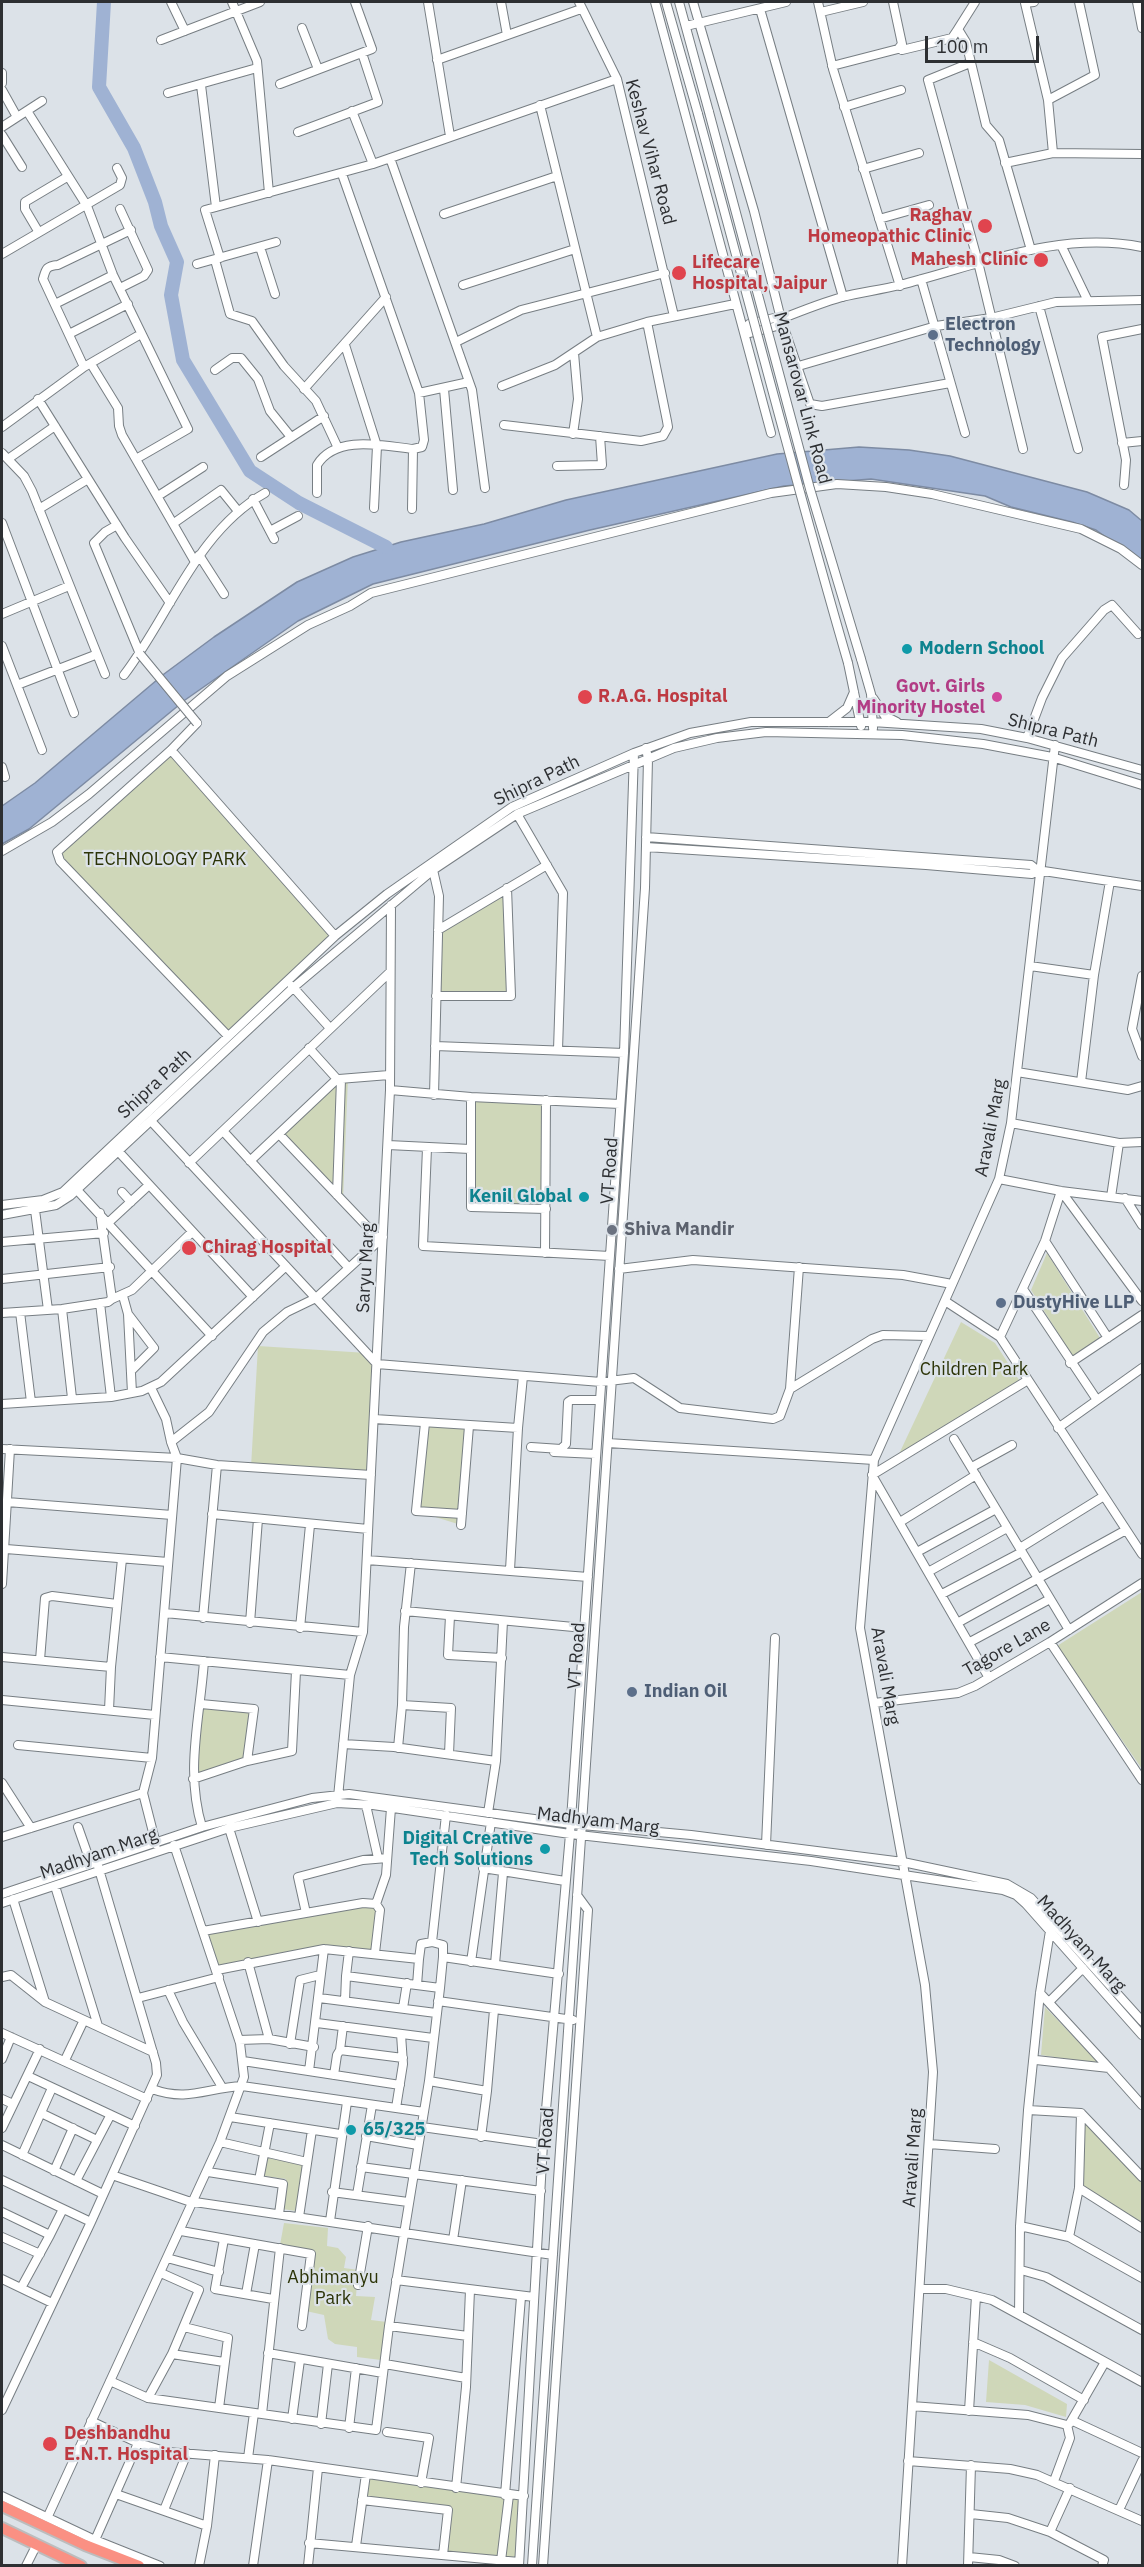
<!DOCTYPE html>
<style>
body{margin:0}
#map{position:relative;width:1144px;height:2567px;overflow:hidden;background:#dce2e8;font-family:"IBM Plex Sans",sans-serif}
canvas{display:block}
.frame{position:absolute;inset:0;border:3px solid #2d2f32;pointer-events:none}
.scale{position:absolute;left:925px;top:36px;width:114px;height:27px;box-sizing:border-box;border:3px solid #2d2f32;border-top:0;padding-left:8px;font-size:18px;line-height:21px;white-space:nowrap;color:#2d2f32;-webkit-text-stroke:4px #dce2e8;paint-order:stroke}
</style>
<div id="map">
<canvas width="1144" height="2567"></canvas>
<div class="frame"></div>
<div class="scale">100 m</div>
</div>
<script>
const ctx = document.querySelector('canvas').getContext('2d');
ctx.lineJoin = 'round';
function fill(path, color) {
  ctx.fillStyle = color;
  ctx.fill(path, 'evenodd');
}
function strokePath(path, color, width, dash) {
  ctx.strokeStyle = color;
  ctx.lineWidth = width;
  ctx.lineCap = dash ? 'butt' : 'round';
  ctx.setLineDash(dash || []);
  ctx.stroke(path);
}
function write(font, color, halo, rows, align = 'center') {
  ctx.font = font + ' "IBM Plex Sans",sans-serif';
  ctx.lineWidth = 4.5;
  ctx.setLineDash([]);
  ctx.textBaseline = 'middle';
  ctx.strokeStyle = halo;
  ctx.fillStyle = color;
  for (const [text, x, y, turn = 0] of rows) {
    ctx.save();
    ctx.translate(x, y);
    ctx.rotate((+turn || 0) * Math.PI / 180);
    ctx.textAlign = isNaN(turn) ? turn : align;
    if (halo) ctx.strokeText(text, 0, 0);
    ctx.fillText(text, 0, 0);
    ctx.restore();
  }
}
fill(new Path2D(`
 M171,750L335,936L228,1036L57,852Z
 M507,888L511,996H436L438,930Z
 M348,1078L343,1200L279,1134L337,1079Z
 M471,1097L546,1100V1209L471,1207Z
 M1047,1253L1100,1338L1073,1357L1031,1290Z
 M961,1322L995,1343L1019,1380L899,1454Z
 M258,1346L367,1353L377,1364L371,1475L251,1467Z
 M425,1423L469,1426L461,1525L416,1511Z
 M1142,1592V1769L1057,1646Z
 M201,1704L254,1709L247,1761L193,1779Z
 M376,1904L378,1954L324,1949L217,1970L203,1931Z
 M1045,2007L1100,2064L1041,2055Z
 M1081,2113L1142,2178V2228L1079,2188Z
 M267,2158L303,2164L296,2211L282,2209L286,2179L264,2176Z
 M284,2223L328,2228L327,2246L338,2248L346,2257L344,2268L358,2270L356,2296L375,2297L371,2320L387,2322L381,2360L357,2357V2347L335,2344L328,2339L324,2315L306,2311L313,2252L280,2245Z
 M989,2360L1067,2404L1066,2417L1025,2405L986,2402Z
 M366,2474L524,2496L519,2562L443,2555L448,2511L362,2500Z`), '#cfd7b9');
const water = new Path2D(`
 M859,447L909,450L950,456L1087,492L1129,510L1142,521V563L1096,530L1072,522L1011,507L985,496L871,479L784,486L590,530L373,584L298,621L185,700L29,829L2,844V806L35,783L164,674L214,637L297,582L353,557L401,542L484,524L566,500L777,454Z`);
fill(water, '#9fb2d3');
strokePath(water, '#7d8ba3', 1.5);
strokePath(new Path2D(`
 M104,2L99,87L134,148L155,202L161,226L177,262L171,295L183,360L250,471L299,503L386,547`), '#9fb2d3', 14);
const minor = new Path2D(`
 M171,2L185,31
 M232,2L257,61L269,193
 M428,2L450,136
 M501,2L507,35
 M579,2L617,79L674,316
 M655,2L771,433
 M666,2L698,114
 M679,2L709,112
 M693,2L754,211L781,319C801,311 821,303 842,297C861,292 881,290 900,285C979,265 1060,230 1142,247
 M818,2L833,69L900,286
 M975,2L958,29L966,42L986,125L999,140L1031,250
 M1034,2L1025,3L1048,100L1053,153
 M1137,2L1142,28
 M760,9L843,297
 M821,12L863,2
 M686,26L786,2
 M302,28L318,69
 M161,40L260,2
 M902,50L952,38L958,29
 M437,60L581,9
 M970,63L928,80L978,262L1023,449
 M832,66L898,49L902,44L893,2
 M2,73V83
 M280,84L372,49L355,2
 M201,85L216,207L373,164L617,79
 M2,90L17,117
 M168,93L257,68
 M1048,100L1095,75L1079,2
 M540,105L597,337L647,322L735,304
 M844,107L901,90
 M27,111L87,206L113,275L188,429L136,459
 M352,111L373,164
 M2,127L42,101
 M298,132L378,102L362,53
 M2,135L22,167
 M390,158L472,390L485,488
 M1005,163L1053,153L1142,154
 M863,169L919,153
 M342,174L419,393L469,382
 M216,207L205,210L220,258
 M444,214L557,176
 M879,219L929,205
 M38,231L25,209V202L67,177
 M1061,245L1088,301
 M260,247L275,294
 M2,254L120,185L122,178L117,168
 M215,260L230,314L252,321L284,366L316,401L338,448
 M197,264L276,242
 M921,279L965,433
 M463,285L575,249
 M120,288L144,276L148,270L120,209
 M55,304L113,275
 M1039,306L1078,449
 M774,318L779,321L777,326L750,333L746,329L749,324Z
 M779,320L781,319L810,404L822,406L950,383
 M69,334L128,304
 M456,342L521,310L665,273
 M345,345L377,446L374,508
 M91,364L118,408L119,426L122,435L195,562
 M84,367L43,279C46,269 46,266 58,265L131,230
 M795,367L936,326L991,318L1056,302L1142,300
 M215,370L232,358H241L258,379L270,411L291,437
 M502,386L555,365L597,337
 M304,389L386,297
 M444,389L453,490
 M38,399L125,538L170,603
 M504,425L641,441L663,436L668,427L667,421L647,322
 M2,427L84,367L141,334
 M573,434L578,399L574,353
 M1122,443L1142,441
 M2,453L24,476L32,491L105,674
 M261,457L324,416
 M8,459L55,426
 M557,466L602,465L600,436
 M1124,485L1126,460L1102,337L1142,329
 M317,493V465C336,434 384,446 413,449L422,447L424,440L419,393
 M158,496L203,467
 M253,499L274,539
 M39,509L88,479
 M412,509L413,449
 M2,523L74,713
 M174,523L221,490L238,511
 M117,525L105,532L94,543L140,654
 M270,531L298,516
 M199,555L224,594
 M2,614L69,586
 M2,646L42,750
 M861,659L871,694L873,728
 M848,663L861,726
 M124,675C170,615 196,532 265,493
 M17,685L95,655
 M873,698L885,716L897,722
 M829,722L847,708L854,692
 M197,723L171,750L57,852L60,861L228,1036
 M1027,738L1042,698L1062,658L1104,610L1112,605L1138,634
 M171,750L335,936
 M2,767L5,777
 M517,814L563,893L558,1050
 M646,847L926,865L1032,874L1037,870L1031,865L646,837
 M2,851L52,822L89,794L227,676L308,625L350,606L371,593L771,493L837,484L886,487L932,494L1081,529L1121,549L1142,565
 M433,870L439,896L434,1095
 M1037,870L1142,886
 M438,930L547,865
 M1030,966L1094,975
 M1142,976L1132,1029L1142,1056
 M292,986L329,1027
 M436,996H511L507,888
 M435,1046L624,1053
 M1017,1072L1128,1090L1142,1086
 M339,1079L389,1075
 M1081,1082L1094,975L1110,881
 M390,1090L471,1097L620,1104
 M471,1097V1207L546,1209
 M151,1121L377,1364L601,1382L634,1378L680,1408L773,1419L780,1416L790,1389L799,1267
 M1011,1123L1119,1143L1142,1142
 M223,1131L348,1267
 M279,1134L379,1239
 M388,1145L470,1149
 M427,1148L423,1246L610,1256
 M118,1151L253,1297
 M250,1161L337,1079L309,1048
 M189,1163L390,972
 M999,1179L1061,1191L1142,1201
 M77,1190L212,1336
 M1061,1191L1142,1301
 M122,1192L131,1202
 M337,1195L341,1079
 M1111,1197L1119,1143
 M1125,1198L1142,1225
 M2,1205L43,1200L63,1192L335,936L387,894L512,807L634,753L690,733L751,722H872L981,729L1027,738L1142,770
 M35,1210L48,1310
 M2,1215L56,1205L70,1196L294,987L433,870L517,814L674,748L717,738L766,732L902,735L983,744L1052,757L1142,785
 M109,1222L149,1185
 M1045,1241L1108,1338
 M2,1242L104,1233
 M545,1253L546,1100
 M619,1269L693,1260L903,1275L952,1284
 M2,1279L110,1267
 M1023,1289L1097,1400
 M123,1296L128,1314L132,1393
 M112,1299L132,1290L192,1232
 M945,1301L1000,1337L1142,1554
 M100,1303L111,1397
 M62,1309L72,1398
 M20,1312L31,1402
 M2,1313L62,1309L108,1302L112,1299L100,1213
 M128,1314L154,1348L131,1371
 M1000,1337L1045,1241L1061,1191
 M1070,1363L1142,1315
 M151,1388L166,1419L171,1442L177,1458L152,1758L143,1793L156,1844
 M790,1389L872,1339L883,1335L929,1336
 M2,1404L111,1397L142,1391L161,1382L286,1266
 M374,1419L518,1428L510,1570
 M425,1423L416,1511L462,1514
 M518,1428L523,1376
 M1058,1428L1142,1368
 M954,1439L1069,1630
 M171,1442L209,1412L263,1332L287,1312L316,1298L383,1237
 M608,1443L874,1460
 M531,1447L561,1449L566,1444L568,1402L571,1400H600
 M2,1449L177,1458L217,1465L371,1475
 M554,1452L596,1454
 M972,1467L1012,1445
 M7,1502L172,1515
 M212,1514L368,1529
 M900,1522L976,1475
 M461,1525L469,1426
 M1020,1548L1104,1496
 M6,1549L168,1562
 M917,1552L996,1509
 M367,1560L588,1577
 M411,1563L404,1627L402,1705L451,1708L449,1754
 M928,1572L1007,1528
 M2,1584L10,1449
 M942,1594L1022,1552
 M405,1611L584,1628
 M165,1613L363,1632
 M450,1616L448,1655L502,1658
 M203,1618L217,1465
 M959,1622L1126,1530
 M250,1623L258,1519
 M300,1628L310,1525
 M970,1642L1050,1599
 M1050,1642L1142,1780
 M2,1657L111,1667
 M160,1657L350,1675
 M40,1660L45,1598L52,1596L117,1604
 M989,1678L872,1475L1028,1380
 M2,1700L155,1715
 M874,1703L958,1693L975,1686L1050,1642L1142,1583
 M201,1704L254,1709L247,1761L292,1751L296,1671
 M109,1710L111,1667L122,1559
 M343,1744L394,1747L496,1761L488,1813
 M18,1745L152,1758
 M398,1748L402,1705
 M496,1761L503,1621
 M193,1779L247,1761
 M2,1783L31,1828
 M338,1797L350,1675L363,1632L390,1090L391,905
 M366,1805L378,1858
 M78,1827L91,1864
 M202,1827C185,1771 200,1718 204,1661
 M229,1828L258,1922
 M2,1837L143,1793
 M766,1845L775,1638
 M483,1868L565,1881
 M55,1886L98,2026
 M2,1894L202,1827L312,1798L349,1794L571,1824L691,1835L903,1862L1007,1884L1031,1898L1142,2021
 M13,1899L45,2002
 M2,1903L229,1828L337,1803L373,1805L570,1834L811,1861L1003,1890L1016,1895L1026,1904L1142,2035
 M306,1913L298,1877L363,1860L387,1858
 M203,1931L363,1903L376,1904
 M375,1953L380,1910L376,1904L386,1875L391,1808
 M443,1957V1945L432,1942L446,1815
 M419,1959L421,1944L432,1942
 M248,1962L269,2039
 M471,1962L491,1822
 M495,1964L503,1873
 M217,1970L324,1949L419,1959L417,1985
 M346,1976L349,1951
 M2,1977L11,1975L45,2002L153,2052
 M440,1988L443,1957L559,1974
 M168,1990L183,2022L222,2087
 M1040,1993L1109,2068
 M138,1998L219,1977
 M319,1998L436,2013
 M438,2001L573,2020
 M1049,2002L1083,1968
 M403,2008L407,1983
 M317,2023L433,2038
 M2,2033L147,2099
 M239,2040L269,2039L314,2047
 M290,2044L300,1980L320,1975
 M340,2050L343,2026
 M2,2059L11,2037
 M65,2060L84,2020
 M1036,2060L1109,2068L1142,2105
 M243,2061L400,2085
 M309,2071L324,1949
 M334,2075L337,2055L340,2050L403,2058
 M28,2076L135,2126
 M429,2081L487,2091L481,2137
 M152,2089C188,2102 206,2088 242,2086L424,2112
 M487,2091L494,2010
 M2,2099L13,2104
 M396,2108L403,2064L401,2034
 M1028,2110L1081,2113L1142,2177
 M41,2113L97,2140
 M230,2117L340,2134
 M270,2123L259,2180L283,2184L279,2214
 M422,2127L543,2144
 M2,2128L40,2049
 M366,2136L418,2145
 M220,2142L307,2162
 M929,2144L995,2149
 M2,2145L103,2194
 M22,2155L52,2088
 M361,2167L541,2191
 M54,2171L73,2128
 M208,2172L259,2180
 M112,2175L188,2201L553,2255
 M2,2180L91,2222
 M76,2181L110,2116
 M1079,2188L1142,2228
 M332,2192L408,2202
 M357,2195L372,2105
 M2,2212L50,2235L21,2288
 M299,2217L312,2130
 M330,2221L347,2102
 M1020,2226L1069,2237L1142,2278
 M181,2231L311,2254L302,2326
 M50,2235L63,2209
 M2,2237L40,2254
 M1069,2237L1079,2188L1081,2113
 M224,2239L215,2289L273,2299
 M453,2240L462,2180
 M167,2258L219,2272
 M1021,2270L1046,2277L1142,2330
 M2,2279L52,2303
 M396,2280L534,2297
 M358,2285L368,2226
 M920,2289H946L992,2300L1142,2382
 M246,2294L255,2244
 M1019,2314L1020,2226L1028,2110L1040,1993L1050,1931
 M389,2326L468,2336
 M184,2327L228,2338L219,2408
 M973,2342L1010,2358L1084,2400
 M268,2353L383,2373
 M172,2354L224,2362
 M385,2364L466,2378
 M110,2381L148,2398L376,2430L389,2326L429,2081L440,1988L346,1976L345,2001
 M148,2398L172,2354L199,2290L161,2273
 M912,2406L1028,2415L1067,2425L1070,2438L1054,2481
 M2,2410L91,2222L157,2075L156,2063L98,1866
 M969,2411L976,2296
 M262,2414L280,2248
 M292,2419L300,2360
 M91,2421L138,2443L168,2452L268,2460L524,2496
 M1073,2421L1142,2453
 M1070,2423L1105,2362
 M321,2424L328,2364
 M349,2428L356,2368
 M387,2432L429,2438L421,2483
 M248,2458L254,2413
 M908,2461L1010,2469L1037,2475L1142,2521
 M456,2488L466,2387L470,2290
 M116,2494L207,2526
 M505,2495L521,2297
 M2,2496L95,2540L160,2566
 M362,2500L448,2510L443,2555
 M164,2510L187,2453
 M1119,2510L1142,2461
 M971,2514L1008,2518L1050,2532L1070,2488
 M48,2516L220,2142L244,2077L240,2043L174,1845
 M1050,2532L1104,2560L1102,2566
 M95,2540L138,2443
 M309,2543L519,2562
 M356,2546L366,2474
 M969,2557L999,2560L1015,2566
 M501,2561L509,2495
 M26,2566L37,2544
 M199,2566L207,2526L215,2455
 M253,2566L268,2460
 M308,2566L318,2468
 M519,2566L543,2144L570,1834L624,1053L634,753
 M532,2566L645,888L648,759L646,748
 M543,2566L588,1910L577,1895
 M902,2566L933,2072L925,1985L860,1628L874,1460L999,1179L1011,1123L1055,745
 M968,2566L971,2465`);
const highway = new Path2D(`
 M2,2506L85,2545L139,2566
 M2,2528L81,2566`);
strokePath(minor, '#777e83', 10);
strokePath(highway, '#bcbcbd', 14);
strokePath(minor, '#fff', 8);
strokePath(highway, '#fa9083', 10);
const minorBridge = new Path2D(`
 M709,112L810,489L861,659
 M698,114C748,297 795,481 848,663
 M140,654L197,723`);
strokePath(minorBridge, '#777e83', 10, []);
strokePath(minorBridge, '#fff', 8);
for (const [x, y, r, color] of [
 [985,226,8,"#e0444e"],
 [1041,260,8,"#e0444e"],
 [679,273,8,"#e0444e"],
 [933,335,6,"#5c6f8a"],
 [907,649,6,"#0f9aa8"],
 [585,697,8,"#e0444e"],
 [997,697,6,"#d1479c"],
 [584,1197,6,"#0f9aa8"],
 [612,1230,6,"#6b7280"],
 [189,1248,8,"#e0444e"],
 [1001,1303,6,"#5c6f8a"],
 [632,1692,6,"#5c6f8a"],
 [545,1849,6,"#0f9aa8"],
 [351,2130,6,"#0f9aa8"],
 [50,2444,8,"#e0444e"]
]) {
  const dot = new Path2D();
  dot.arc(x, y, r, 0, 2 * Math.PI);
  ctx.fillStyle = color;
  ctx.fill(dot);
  strokePath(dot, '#dce2e8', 2);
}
write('18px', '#2d2f32', '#dce2e8', [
 ["Keshav Vihar Road",650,152,75],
 ["Mansarovar Link Road",802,398,75],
 ["Shipra Path",1053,731,14],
 ["Shipra Path",537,781,-26],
 ["Shipra Path",155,1084,-43],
 ["Aravali Marg",991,1128,-79],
 ["VT Road",610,1171,-86],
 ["Saryu Marg",366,1268,-87],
 ["Tagore Lane",1007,1648,-30],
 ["VT Road",577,1656,-86],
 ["Aravali Marg",885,1676,80],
 ["Madhyam Marg",598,1821,7],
 ["Madhyam Marg",99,1854,-19],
 ["Madhyam Marg",1081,1944,48],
 ["VT Road",546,2141,-86],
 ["Aravali Marg",913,2158,-86]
]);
write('bold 18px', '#be3a42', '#dce2e8', [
 ["Raghav",972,216,"right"],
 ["Homeopathic Clinic",972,237,"right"],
 ["Mahesh Clinic",1028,260,"right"],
 ["Lifecare",692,263],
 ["Hospital, Jaipur",692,284],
 ["R.A.G. Hospital",598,697],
 ["Chirag Hospital",202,1248],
 ["Deshbandhu",64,2434],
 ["E.N.T. Hospital",64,2455]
], 'left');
write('bold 18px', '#4e5e75', '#dce2e8', [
 ["Electron",945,325],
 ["Technology",945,346],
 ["DustyHive LLP",1013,1303],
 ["Indian Oil",644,1692]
], 'left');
write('bold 18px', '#0d838f', '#dce2e8', [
 ["Modern School",919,649],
 ["Kenil Global",572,1197,"right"],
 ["Digital Creative",533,1839,"right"],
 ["Tech Solutions",533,1860,"right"],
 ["65/325",363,2130]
], 'left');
write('bold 18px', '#b23c85', '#dce2e8', [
 ["Govt. Girls",985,687],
 ["Minority Hostel",985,708]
], 'right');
write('18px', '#2c3407', '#dce2e8', [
 ["TECHNOLOGY PARK",165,860],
 ["Children Park",974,1370],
 ["Abhimanyu",333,2278],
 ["Park",333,2299]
]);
write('bold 18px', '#5b616d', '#dce2e8', [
 ["Shiva Mandir",624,1230]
], 'left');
</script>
